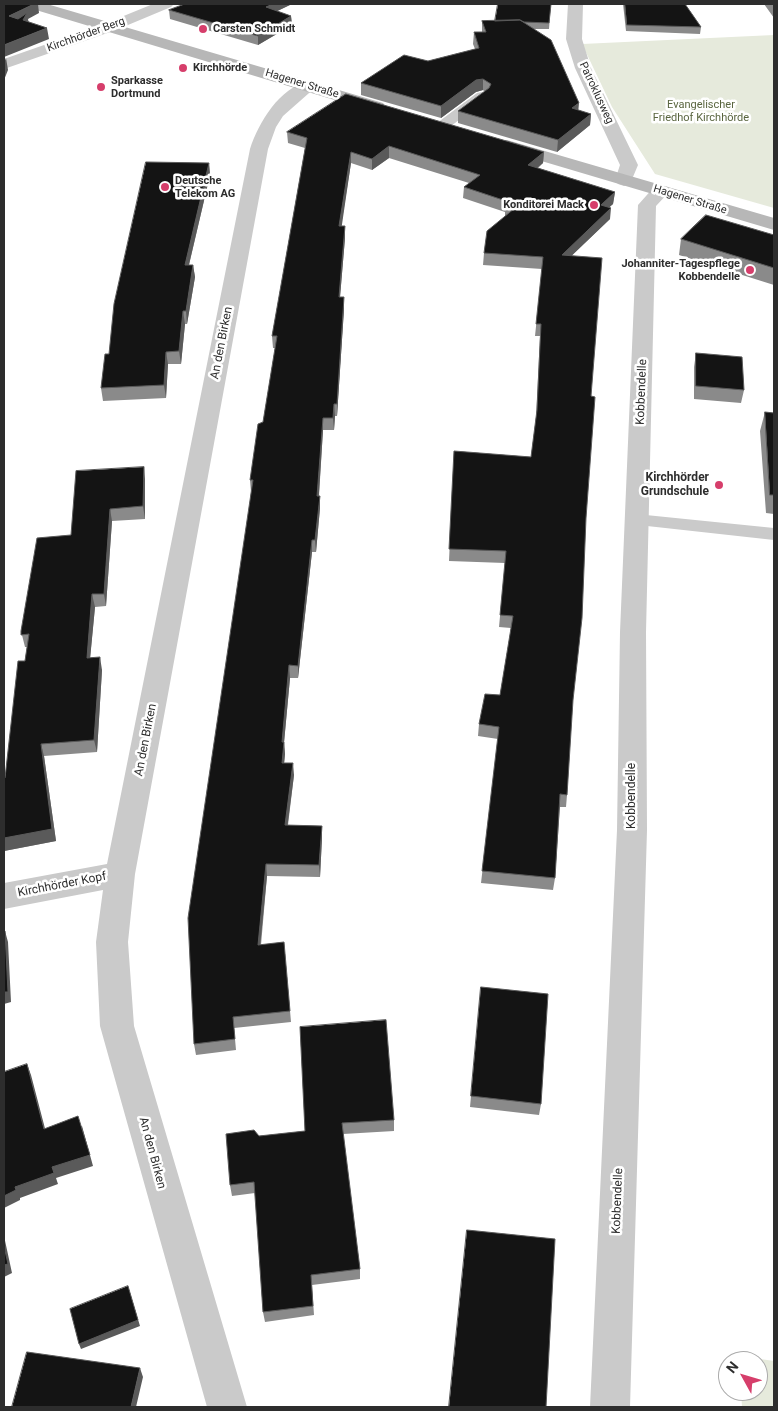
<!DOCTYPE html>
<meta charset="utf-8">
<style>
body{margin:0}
#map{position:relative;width:778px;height:1411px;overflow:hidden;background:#fff;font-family:Roboto,sans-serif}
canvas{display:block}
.frame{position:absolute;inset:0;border:5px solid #2d2d2d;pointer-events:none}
.north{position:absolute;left:718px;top:1351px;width:50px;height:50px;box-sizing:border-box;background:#fff;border:1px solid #ababab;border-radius:50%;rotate:309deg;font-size:14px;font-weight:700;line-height:20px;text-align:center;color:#2d2d2d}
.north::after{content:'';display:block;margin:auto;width:18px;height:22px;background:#d63e6b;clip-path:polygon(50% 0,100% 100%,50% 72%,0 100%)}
</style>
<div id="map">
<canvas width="778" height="1411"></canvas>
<div class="frame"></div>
<div class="north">N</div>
</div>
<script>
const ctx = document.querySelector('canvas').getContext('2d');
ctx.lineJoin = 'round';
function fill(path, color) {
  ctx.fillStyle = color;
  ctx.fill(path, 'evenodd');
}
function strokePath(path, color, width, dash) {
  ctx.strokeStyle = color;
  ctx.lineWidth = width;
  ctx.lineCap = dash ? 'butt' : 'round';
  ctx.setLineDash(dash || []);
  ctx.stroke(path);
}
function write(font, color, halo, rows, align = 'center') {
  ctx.font = font + ' Roboto,sans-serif';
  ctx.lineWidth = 5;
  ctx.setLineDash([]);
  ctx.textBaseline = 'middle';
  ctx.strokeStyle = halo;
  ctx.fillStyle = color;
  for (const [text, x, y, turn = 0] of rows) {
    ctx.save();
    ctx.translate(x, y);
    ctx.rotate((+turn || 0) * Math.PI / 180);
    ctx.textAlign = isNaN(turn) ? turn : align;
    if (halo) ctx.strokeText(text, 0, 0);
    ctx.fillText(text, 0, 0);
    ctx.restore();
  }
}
fill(new Path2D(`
 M774,35V208L655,174L612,107L582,44Z
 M740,1356L774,1361V1407H742L741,1391H758V1361H740Z`), '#e6eadc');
fill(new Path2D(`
 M482,92L489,96L487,99L447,129H437L435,126L437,123L477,93Z
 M636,514L774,528V540L629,524L627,520L629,516Z`), '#cacaca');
fill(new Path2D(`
 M153,4H174L171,7L116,30L4,69V59L104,24Z
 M568,4H583L582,39L591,68L638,165L630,184L624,186L618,184L615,180L620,165L575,68L566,39Z
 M309,81L315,82L317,86L283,116L276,127L268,149L135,874L128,942L134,1026L247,1407H207L100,1026L96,942L103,890L4,909V883L107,864L250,149C259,122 279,88 309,81Z
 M661,185L668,187L670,191L656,206L646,632L647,830L630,1407H590L617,830L620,632L638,205L654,187Z`), '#cacaca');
fill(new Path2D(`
 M23,4H47L383,103L386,107L383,111L377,112L371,111L26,7Z
 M507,140L774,218V230L501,149L498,145L501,141Z`), '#b7b7b7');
fill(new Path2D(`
 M185,4H292L277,11L291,16L292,25L258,45L170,19L169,10Z
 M551,4L549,29H534L578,110L591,114L590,125L557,152L458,123V111L485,92L483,90L476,92L441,118L361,95V83L428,61L475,49L473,44L474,32H482V21H495Z
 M623,4H685L701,27L700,34L626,31Z
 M764,4H774V18Z
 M287,132L544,152L543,163L538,168L615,192L613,204L609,207L610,219L572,255L591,396L567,795L566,807H560L555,878L553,890L481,883L498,739L478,736L479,724L500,695L511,628L499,627L505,563L449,561L454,451L531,457L536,417L540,336H535L542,269L483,265L484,253L505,216V212L463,198L464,187L469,183L389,158L372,170L351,163L341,226H345V238L340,297L344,309L337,416H335L334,430H323L319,496L320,508L316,552H312L298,678H290L284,742L285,754L284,763L294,775L288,825L322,826V838L320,877L267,876L261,945L284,942L291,1022L234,1028L236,1050L196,1055L194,1044L251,492L250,480L263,422L275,348H273L272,336L305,148L288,143Z
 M209,163L210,175L189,265H193L195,277L187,324H185L181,364H168L166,398L103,401L101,388L109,354Z
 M774,235V285L679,255L681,239Z
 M696,353L744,390L741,403L694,399V367Z
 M765,412L774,413V514L766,513L760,431Z
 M145,479V519L112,521L106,606L95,607L90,658L102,670L97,752L44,756L56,841L4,851V779L5,778L27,647H25L21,631L71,535Z
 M481,987L541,1104L539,1115L470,1107Z
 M300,1027L394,1120V1131L343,1134L360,1269V1279L312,1285L314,1315L265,1322L263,1312L255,1193L232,1196L230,1185L259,1136L305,1131Z`), '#8a8a8a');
fill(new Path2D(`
 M34,4H38L39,13L28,19L29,24L9,16Z
 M273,4H292L267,16L266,7Z
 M291,16L292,25L258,45V36Z
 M47,28L49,39L4,57V45Z
 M6,58L8,70L4,80V63Z
 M483,79V90L476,92L441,118V106L476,80Z
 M579,103L578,114L572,108Z
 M591,114L590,125L557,152L558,140Z
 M389,146V158L372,170V159Z
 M351,152V163L340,238L339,226Z
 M544,152L543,163L527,176L528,165Z
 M209,163L210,175L186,277L185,265Z
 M615,192L613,204L600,216L601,205Z
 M611,208L610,219L561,266L562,255Z
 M345,226V238L339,309V297Z
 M193,265L195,277L187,324L186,311Z
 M344,297V309L337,416V404Z
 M183,311L185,324L181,364L179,351Z
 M166,352L168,364L166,398L164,385Z
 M334,404L335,416L334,430L333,418Z
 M323,418V430L318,508L317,496Z
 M144,467L145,479V519L143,506Z
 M320,496V508L316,552L315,540Z
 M110,509L112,521L106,606L104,594Z
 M312,540V552L298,678V666Z
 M92,594L95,607L89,670L87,658Z
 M100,657L102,670L97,752L94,740Z
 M289,665L290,678L283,754L282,742Z
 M284,742L285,754L283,775L282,763Z
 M41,744L44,756L56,841L4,851V838Z
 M293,763L294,775L286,837L285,825Z
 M322,826V838L320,877L319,865Z
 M266,864L267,876L259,957L258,945Z
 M5,931L8,942L11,1002L4,1004Z
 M27,1064L31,1075L48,1140L44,1129Z
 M82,1126L93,1166L56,1178L58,1184L20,1198V1200L4,1208V1196L15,1187L52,1167Z
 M4,1236L12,1273L4,1277Z
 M128,1286L140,1326L81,1349L79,1344Z
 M140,1368L143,1377L136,1407H131Z`), '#5a5a5a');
const building = new Path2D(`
 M4,4H34L9,16L18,19L27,13L23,20L47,28L4,45Z
 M185,4H273L266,7L291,16L258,36L169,10Z
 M498,4H551L549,23L524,22L520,20L495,21Z
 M625,4H685L701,27L627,25Z
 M520,20L551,40L579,103L572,108L591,114L558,140L458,111L489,88L491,84L483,79L476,80L441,106L361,83L404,55L428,61L479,48L474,32H486L482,21Z
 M346,94L544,152L528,165L615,192L601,205L611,208L562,255L602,258L591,396L595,397L586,518L582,618L573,700L567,795L560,794L555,878L482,871L499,727L479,724L485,694L500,695L513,616L500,615L506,551L449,549L454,451L531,457L537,410L541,324H536L543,257L484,253L487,231L515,208L505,204L509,202L464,187L480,175L389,146L372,159L351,152L339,226H345L339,297H344L337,404H334L333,418H323L317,496H320L315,540H312L298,666L289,665L282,742H284L282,763H293L285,825L322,826L319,865L266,864L258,945L284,942L290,1011L233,1017L235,1039L194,1044L188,918L253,480H250L258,424L263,422L277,336H272L307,138L287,132Z
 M146,162L209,163L185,265H193L186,311H183L179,351L166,352L164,385L101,388L105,354H109L114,304Z
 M706,215L774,235V268L681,239Z
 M696,353L742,357L744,390L696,386Z
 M765,412L774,413V495H770Z
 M144,467L143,506L110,509L104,594H92L87,658L100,657L94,740L41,744L52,829L4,838V779L5,778L18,661H25L29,634L21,635V631L37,538L71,535L76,471Z
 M4,931H5L8,992H4Z
 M481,987L548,994L541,1104L471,1096Z
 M386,1020L394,1120L342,1123L360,1269L311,1275L313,1306L263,1312L254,1182L230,1185L226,1134L254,1130L259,1136L305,1131L300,1027Z
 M27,1064L44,1129L78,1116L90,1155L52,1167L54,1173L15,1187L16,1190L4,1196V1072Z
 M467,1230L555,1239L546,1407H449Z
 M4,1246L8,1264L4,1265Z
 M128,1286L138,1320L79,1344L70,1309Z
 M27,1352L140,1368L131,1407H12Z`);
fill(building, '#141414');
strokePath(building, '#5a5a5a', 1);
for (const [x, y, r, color] of [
 [203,29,5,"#d63e6b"],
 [183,68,5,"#d63e6b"],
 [101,87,5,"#d63e6b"],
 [165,187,5,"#d63e6b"],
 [594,205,5,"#d63e6b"],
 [750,270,5,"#d63e6b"],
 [719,485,5,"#d63e6b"]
]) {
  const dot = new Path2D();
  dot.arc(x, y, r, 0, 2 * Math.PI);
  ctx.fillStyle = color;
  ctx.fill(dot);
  strokePath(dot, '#fff', 2);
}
write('bold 11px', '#2d2d2d', '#fff', [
 ["Carsten Schmidt",213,29],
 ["Kirchhörde",193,68],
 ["Sparkasse",111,81],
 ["Dortmund",111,94],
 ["Deutsche",175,181],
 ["Telekom AG",175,194],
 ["Konditorei Mack",584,205,"right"],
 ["Johanniter-Tagespflege",740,264,"right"],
 ["Kobbendelle",740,277,"right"]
], 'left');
write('11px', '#2d2d2d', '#fff', [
 ["Kirchhörder Berg",86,35,-20],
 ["Hagener Straße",302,84,17],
 ["Patroklusweg",596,93,65],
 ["Hagener Straße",690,200,17]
]);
write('11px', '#59653f', '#fff', [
 ["Evangelischer",701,105],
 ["Friedhof Kirchhörde",701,118]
]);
write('12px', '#2d2d2d', '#fff', [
 ["An den Birken",222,343,-79],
 ["Kobbendelle",642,392,-88],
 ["An den Birken",146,740,-79],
 ["Kobbendelle",632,796,-90],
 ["Kirchhörder Kopf",62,885,-11],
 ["An den Birken",152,1153,75],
 ["Kobbendelle",618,1201,-88]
]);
write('bold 12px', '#2d2d2d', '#fff', [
 ["Kirchhörder",709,478],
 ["Grundschule",709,492]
], 'right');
</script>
